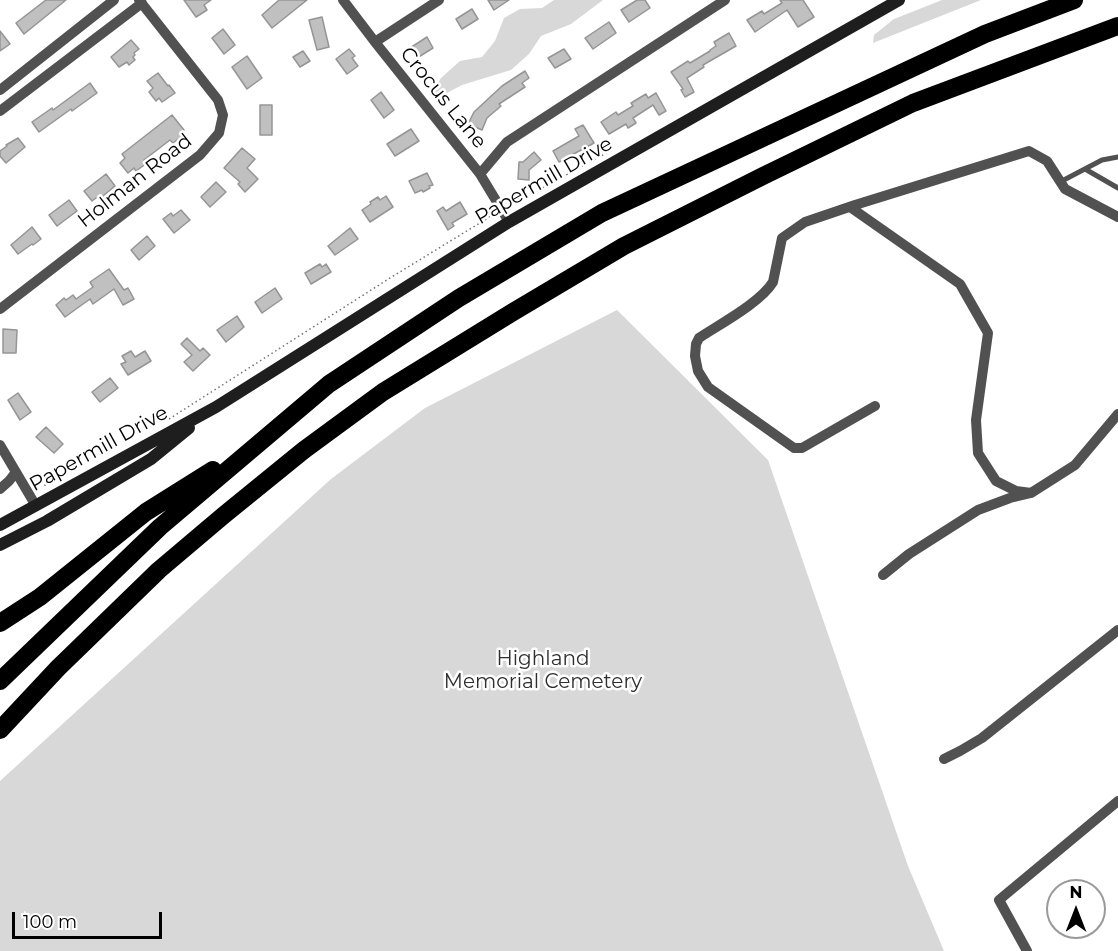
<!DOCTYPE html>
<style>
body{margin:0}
#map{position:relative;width:1118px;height:951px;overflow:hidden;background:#fff;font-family:Montserrat,sans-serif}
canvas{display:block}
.north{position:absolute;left:1046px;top:879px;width:60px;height:60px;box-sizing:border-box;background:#fff;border:2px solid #999;border-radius:50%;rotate:0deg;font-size:16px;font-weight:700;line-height:24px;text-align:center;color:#000}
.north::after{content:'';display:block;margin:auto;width:21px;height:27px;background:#000;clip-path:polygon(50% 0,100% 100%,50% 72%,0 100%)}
.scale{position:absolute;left:12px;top:912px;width:150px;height:27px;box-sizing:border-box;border:3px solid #000;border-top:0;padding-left:8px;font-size:18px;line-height:21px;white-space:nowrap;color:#000;-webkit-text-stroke:4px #fff;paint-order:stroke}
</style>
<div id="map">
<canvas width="1118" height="951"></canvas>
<div class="north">N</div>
<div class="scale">100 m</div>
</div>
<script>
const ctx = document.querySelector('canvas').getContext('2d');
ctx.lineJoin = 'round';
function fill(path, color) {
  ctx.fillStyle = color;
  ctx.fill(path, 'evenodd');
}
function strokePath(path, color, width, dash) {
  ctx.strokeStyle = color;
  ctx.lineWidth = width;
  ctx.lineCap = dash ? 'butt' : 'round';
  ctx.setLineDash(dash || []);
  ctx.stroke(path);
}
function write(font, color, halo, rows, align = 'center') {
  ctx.font = font + ' Montserrat,sans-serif';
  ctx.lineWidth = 5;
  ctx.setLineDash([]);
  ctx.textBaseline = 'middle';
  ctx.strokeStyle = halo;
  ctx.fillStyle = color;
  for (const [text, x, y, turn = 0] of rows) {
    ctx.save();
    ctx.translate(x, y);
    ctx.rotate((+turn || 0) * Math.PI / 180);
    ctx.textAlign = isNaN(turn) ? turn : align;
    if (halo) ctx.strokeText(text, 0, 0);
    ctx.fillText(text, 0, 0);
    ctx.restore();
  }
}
fill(new Path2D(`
 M554,0H603L571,24L541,36L529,54L511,70L462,85L443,95L433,92L441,78L460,61L482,57L495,41L504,18L520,9L542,8Z
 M942,0H981L873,43L874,35L894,19Z
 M617,310L768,460L908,866L944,951H0V781L331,479L425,408Z`), '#d8d8d8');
const building = new Path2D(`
 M46,0H66L24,34L16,23Z
 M184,0H211L204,5L207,10L196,17Z
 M279,0H307L272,28L262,15Z
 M488,0H509L494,10Z
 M637,0H645L650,8L629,22L621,10Z
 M780,0H803L814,17L798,27L787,10L755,32L747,20L762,11L764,14L782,3Z
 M472,9L478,19L462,29L456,19Z
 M322,17L329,47L317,50L309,20Z
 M609,22L616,33L593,49L585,38Z
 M223,29L235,45L224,54L212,38Z
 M0,31L10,44L0,51Z
 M729,33L736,46L703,65L704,67L687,78L694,92L685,97L681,90L683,89L671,72L688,61L690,63L710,51V50L716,46L714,42Z
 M427,37L433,48L417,58L410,48Z
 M131,40L139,49L134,53L135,55L133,57L135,60L129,65L127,62L119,67L111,57Z
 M349,49L355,56L352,58L358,66L347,74L336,59Z
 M564,49L571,59L555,68L548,58Z
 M303,51L310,61L300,67L293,57Z
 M247,56L262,78L247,89L232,67Z
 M525,71L529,78L522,83L525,87L499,104L501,106L487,118L482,130L468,124L474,112L502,86Z
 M158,73L168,86L169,85L175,93L162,102L159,98L156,101L149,92L153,88L147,81Z
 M90,83L97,93L72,111L71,109L39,132L32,122L52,108L53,110Z
 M381,92L394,110L384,118L371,100Z
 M656,93L666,111L659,115L653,105L633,118L636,123L628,128L626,124L609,134L601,122L616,112L618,115L633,106L631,103L646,94L648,98Z
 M260,105H272V135H260Z
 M172,115L184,130L180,134L182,136L173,143L170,140L144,160L147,163L136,171L134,168L128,173L120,163L125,158L122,154Z
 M583,125L594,143L559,162L553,151L579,136L575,129Z
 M411,129L419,141L395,156L387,144Z
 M18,138L25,147L6,163L0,156V151L7,146L6,145Z
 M242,148L255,159L247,168L258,179L245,192L238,184L240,182L224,168Z
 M534,152L541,160L529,170V180L518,179L519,162H523Z
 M427,173L433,185L429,186L430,188L423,192L422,190L415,193L409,181Z
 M106,174L115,186L102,197L100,195L92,201L84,191Z
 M216,182L226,192L210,207L201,197Z
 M386,196L393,207L370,222L362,210L371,204L370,202L378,197L380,200Z
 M69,200L77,211L57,226L49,215Z
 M460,202L467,214L452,223L454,226L448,230L437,211L443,207L446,211Z
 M181,210L190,220L174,233L163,219L171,213L173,216Z
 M32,227L41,239L33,245L32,244L18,254L11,245Z
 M350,228L358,239L335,255L328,246Z
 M147,236L155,246L139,260L131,250Z
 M320,264L322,267L326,264L331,272L311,284L305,273Z
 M109,269L124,290L128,288L134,299L123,305L114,289L93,304L90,299L65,317L56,305L64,298L66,300L73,295L76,299L93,287L90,282Z
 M275,288L282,299L262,313L255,302Z
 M237,316L244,327L226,342L217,330Z
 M3,329L17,330L16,353H3Z
 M187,338L200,351L203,348L210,355L193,371L184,362L192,355L181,344Z
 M131,351L135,357L145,351L151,361L128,375L121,364L126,362L122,356Z
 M110,378L118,388L100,402L92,392Z
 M18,393L31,412L20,420L8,400Z
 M46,427L63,444L54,453L36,437Z`);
fill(building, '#c0c0c0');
strokePath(building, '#959595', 1.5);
strokePath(new Path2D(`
 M511,205L612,150
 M169,419L390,278L488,218L491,215
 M33,478L37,482L47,486`), '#737373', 1.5, [1.5, 3]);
strokePath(new Path2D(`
 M1085,169L1118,188
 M1060,182L1102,160L1118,157`), '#515151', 5);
strokePath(new Path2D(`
 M343,0L375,42L480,174L509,222
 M375,42L439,0
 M0,90L114,0
 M0,111L142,3
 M480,174L507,142L725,0
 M850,207L960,284L988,333L976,420L978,453L996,481L1016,491L1031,493
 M0,309L200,155L219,133L223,115L218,100L139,0
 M875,406L802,448H794L708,387L698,371L695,356L696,344L699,338C720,324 760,303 773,282L782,238L805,222L855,205L1029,151L1047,161L1065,189L1118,217
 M0,445L36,506
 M0,489L9,481L16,472
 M883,575L909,554L978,510L1010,498L1031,493L1075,465L1118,414
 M944,759L960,751L982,738L1118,630
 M1027,951L999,900L1118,801`), '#515151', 10);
strokePath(new Path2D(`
 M0,525L216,407L509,222L899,0
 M0,545L47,521L151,459L189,428`), '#1e1e1e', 12);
strokePath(new Path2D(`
 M0,623L40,597L146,512L213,470
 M0,681L160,527L329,384L459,298L602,213L985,34L1074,0
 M0,730L58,668L159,570L224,515L304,450L383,392L513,312L624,246L763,176L913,103L1118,26`), '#000', 18);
write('20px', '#000', '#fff', [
 ["Crocus Lane",443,98,51],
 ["Holman Road",135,181,-38],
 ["Papermill Drive",544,181,-30],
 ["Papermill Drive",99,449,-29]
]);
write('20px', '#2f2f2f', '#fff', [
 ["Highland",543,659],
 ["Memorial Cemetery",543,682]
]);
</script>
